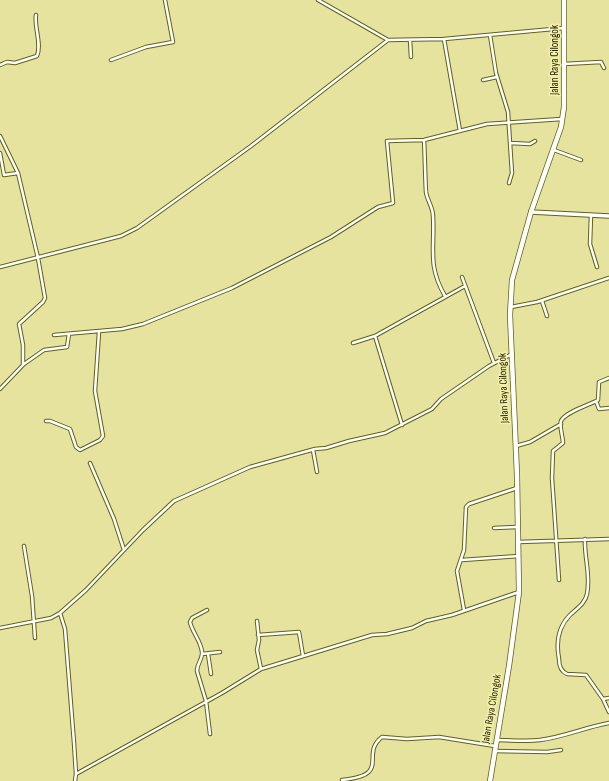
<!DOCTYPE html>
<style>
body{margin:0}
canvas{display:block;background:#e6e39e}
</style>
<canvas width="609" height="781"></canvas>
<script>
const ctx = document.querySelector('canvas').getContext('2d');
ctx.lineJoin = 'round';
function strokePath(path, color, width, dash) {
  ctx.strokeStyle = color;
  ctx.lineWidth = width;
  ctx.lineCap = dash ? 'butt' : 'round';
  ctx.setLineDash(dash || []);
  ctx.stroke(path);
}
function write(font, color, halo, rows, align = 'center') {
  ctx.font = font + ' "Sofia Sans Condensed",sans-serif';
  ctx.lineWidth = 3;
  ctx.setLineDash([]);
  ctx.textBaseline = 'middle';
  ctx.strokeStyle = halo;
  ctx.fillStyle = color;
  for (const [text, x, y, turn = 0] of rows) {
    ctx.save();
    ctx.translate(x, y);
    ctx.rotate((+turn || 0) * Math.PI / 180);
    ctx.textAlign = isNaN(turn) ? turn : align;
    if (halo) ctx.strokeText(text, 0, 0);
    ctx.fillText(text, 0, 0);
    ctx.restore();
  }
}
const minor = new Path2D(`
 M318,0L388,40L444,39
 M490,35L496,73L508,112L510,143L530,144L535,141
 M410,40L411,57
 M111,60L146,47L173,42L165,0
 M564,64L601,62L604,68
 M0,65L7,62L15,63L37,56C42,44 34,27 36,15
 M483,80L497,77
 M460,131L444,39L564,28
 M0,136L18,173L38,258L45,298L43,302L19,324L23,345V365L0,389
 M424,140C425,157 425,175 426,192C427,200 433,207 433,216C435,248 427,265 445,296
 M554,150L581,160
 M0,153L4,175L18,173
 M509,183L512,173L510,143
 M591,215L590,244L597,267
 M0,267L121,236L137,228L251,146L388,40
 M462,277L494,363
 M542,301L547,316
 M511,307L537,302L609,278
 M54,335L122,329L143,324L232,288L331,237L378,207L393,203L387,141L424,140L487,124L562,119
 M375,336L402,425
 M353,343L375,336L465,286
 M24,364L44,350L67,347L69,334
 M596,401L599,409L609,408
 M46,421H50L70,429L76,447L80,450L100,440L103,436L95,391L99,332
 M516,446L530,442L561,424
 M313,450L317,472
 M90,463L114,519L124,550
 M494,528L517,527
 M585,539C584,557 591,575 587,594C585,604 576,609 570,615C558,627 556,643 559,659C559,665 560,671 567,674L586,675L603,699L609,698
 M519,542L609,539
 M24,546L32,596L35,638
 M462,560L519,556
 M559,580L552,478L553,451L563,443C563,437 559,426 561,421C565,412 590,405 598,400L599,382L609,378
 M207,610L192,618L190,622C192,632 201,641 202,652C203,659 197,663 197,671L206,701L210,734
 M464,610L457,571L464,550L466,507L469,504L517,488
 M60,613L65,629L74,743L76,774L75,781
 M257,621L259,640L257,650L261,669
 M0,628L51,618L60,613L86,590L143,530L174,501L250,467L315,449L326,448L349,441L385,433L432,409L441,399L489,366L512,354
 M258,635L299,632L303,656
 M202,654L220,652
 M208,654L211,674
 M603,699L609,712
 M496,740C511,740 525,742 540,740C564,737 586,727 609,723
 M494,751L547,752L561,750
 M76,774L222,693L261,669L372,635L387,634L412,628L426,621L452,615L519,592
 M342,780C393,775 359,755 382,737L407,739L439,737L495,746`);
const tertiary = new Path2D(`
 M531,212L609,216`);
const trunk = new Path2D(`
 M490,781L509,666L519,592L517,475L510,315L512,280L531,212L561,127L564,107V0`);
strokePath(minor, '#636019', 4.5);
strokePath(tertiary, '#636019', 5.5);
strokePath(trunk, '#636019', 6);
strokePath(minor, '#fff', 2.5);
strokePath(tertiary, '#fff', 3.5);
strokePath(trunk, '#fff', 4.5);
write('11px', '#242306', '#f3f1aa', [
 ["Jalan Raya Cilongok",555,60,-90],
 ["Jalan Raya Cilongok",504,388,-92],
 ["Jalan Raya Cilongok",492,709,-80]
]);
</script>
